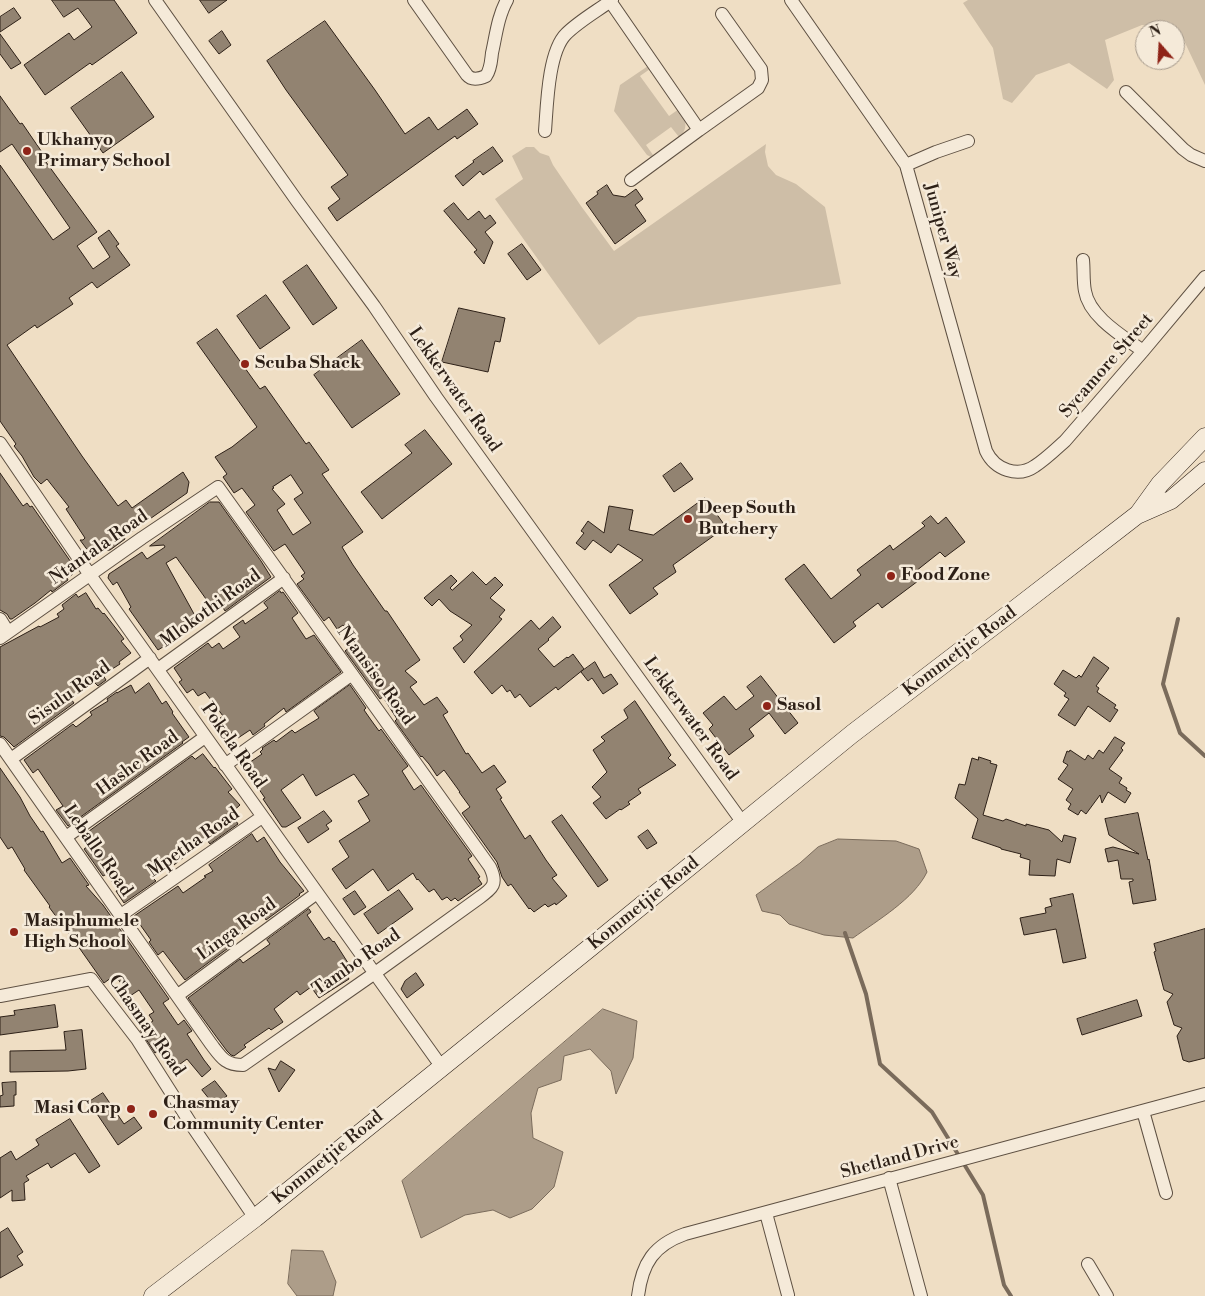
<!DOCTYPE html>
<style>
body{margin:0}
#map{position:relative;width:1205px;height:1296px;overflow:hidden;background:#efdec4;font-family:"Libre Bodoni",serif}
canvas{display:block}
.north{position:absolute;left:1135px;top:20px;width:50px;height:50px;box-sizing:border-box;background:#f5ead9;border:1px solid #a5998b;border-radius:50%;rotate:341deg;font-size:14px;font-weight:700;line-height:20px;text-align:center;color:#2d2017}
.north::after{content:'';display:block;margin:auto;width:18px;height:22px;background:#8f2418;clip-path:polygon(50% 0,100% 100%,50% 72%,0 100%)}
</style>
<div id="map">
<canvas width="1205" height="1296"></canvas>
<div class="north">N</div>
</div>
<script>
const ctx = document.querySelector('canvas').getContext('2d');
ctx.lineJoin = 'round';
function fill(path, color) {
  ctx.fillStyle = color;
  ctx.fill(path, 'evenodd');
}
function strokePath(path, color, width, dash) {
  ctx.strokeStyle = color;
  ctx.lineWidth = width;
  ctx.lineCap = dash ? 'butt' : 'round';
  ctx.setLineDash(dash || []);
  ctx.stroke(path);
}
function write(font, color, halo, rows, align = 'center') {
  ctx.font = font + ' "Libre Bodoni",serif';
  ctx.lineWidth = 5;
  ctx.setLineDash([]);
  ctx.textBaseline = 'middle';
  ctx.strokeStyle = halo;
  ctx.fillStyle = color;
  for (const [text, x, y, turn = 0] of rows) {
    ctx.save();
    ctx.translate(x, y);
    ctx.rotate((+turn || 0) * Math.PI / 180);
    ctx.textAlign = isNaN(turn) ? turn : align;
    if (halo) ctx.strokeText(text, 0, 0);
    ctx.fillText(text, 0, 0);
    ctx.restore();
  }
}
fill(new Path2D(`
 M968,0H1205V85L1179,30L1142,25L1105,40L1114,80L1107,89L1069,63L1036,75L1012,103L1003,99L993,48L963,3Z
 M648,66L650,69L640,76L669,116L679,109C686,119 689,129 679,137L671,127L646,145L653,155L651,157L647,155L614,111L620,85Z
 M766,144L765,152L768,166L776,175L796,184L825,207L841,284L638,317L599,345L495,199L523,179L512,156L526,147H534L540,153L549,156L553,165L581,206L614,251Z`), '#cebea7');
const water = new Path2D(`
 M838,839L896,841L919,849L927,872C914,899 878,920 853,938L824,935L789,924L780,915L762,911L756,895L800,863L818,847Z
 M603,1009L637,1021L633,1058L616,1094L611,1071L590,1049L564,1056L561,1080L538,1088L531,1113L533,1138L563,1152L554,1187L532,1209L510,1218L493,1210L465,1215L421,1238L402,1181Z
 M292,1250L323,1251L336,1282L333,1296H297L288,1284Z`);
fill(water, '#ad9d89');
strokePath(water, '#7a6b5b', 1);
strokePath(new Path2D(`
 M1178,619L1163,684L1180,733L1205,756
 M845,933L866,994L880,1064L932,1112L983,1195L1004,1285L1011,1296`), '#7a6b5b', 4);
const building = new Path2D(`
 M52,0H114L137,33L92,65L90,63L45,95L24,65L69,33L74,40L92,27L78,8L64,17Z
 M200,0H227L209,13Z
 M14,8L21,18L0,32V17Z
 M325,21L375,90L405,134L429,117L438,130L467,109L478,124L457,139L455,136L337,221L328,208L340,199L331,187L348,175L286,90L267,61Z
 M222,31L231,45L219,54L209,41Z
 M0,34L21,63L11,69L0,54Z
 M122,72L154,117L103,153L71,108Z
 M0,96L20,124L22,123L48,161L46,162L97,232L77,246L93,269L110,257L98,238L109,230L119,244L116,246L130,265L97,288L92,282L69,298L73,304L37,328L35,325L7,345L82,456L118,506L126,500L132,508L183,472L189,482L187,493L124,537L125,539L110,550L89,552L80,540H83L85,538L66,509L69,507L47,479L41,484L34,477L22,456L14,446L16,444L0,421V165L53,240L70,228L12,144L0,152Z
 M493,147L503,161L483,175L480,171L463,186L455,176L474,162L473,161Z
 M607,185L613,195L625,197L636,189L643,199L635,205L646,221L615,244L586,203L598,194L597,192Z
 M454,203L468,220L479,211L485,219L490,215L496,223L485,232L493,242L484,264L474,252L477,250L444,211Z
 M522,244L541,270L527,280L508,254Z
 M307,265L337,308L313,325L283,282Z
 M266,295L290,328L260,349L237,316Z
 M459,308L505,318L500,342L495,341L488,372L442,362Z
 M217,329L260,389L265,386L306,444L309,442L329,470L322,474L363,532L342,547L353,565L385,611H387L420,660L405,671L417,682L410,687L424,705L437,697L448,712L443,715L466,754L468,753L482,773L494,765L506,782L496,789L502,798L500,799L525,839L530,835L546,860L557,875L552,878L567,896L556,905L555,903L548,907L545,904L534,912L530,908L529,909L511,884L508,886L502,877L497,862L462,813L470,807L459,792H460L444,770L437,776L429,764L422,756L421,757L395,721L397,719L383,697L380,699L345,651L356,642L343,625L337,629L329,617L324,621L297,584L304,579L301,576L305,573L285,544L274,551L246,512L255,505L242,488L234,493L223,477L227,474L215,457L232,447L257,427L197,343ZM291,475L303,493L294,499L311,523L293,535L277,510L285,504L272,489L274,488L273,487Z
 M362,340L400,394L352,428L314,375Z
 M425,430L452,464L382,519L361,492L412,453L405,445Z
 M681,463L693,479L674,492L663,476Z
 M0,473L23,506L27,503L30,507L32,506L73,565L69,569L73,574L67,578L68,580L52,592L51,590L35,603L12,619H10L7,614L0,610Z
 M705,498L726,527L673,565L676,572L653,588L658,594L630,614L609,585L643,560L618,544L611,553L593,540L585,550L576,543L584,533L581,531L588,521L604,533L609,506L633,510L629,530L653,535Z
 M210,502H219L261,561L271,577L225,611L219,601L211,606L176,557L166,563L199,623L194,626L195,627L158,650L129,609L131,607L117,582L113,585L108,578L109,574L142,552L147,559L165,547L164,545L150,546Z
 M931,516L938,524L946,517L965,542L945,557L940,552L916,571L922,578L882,608L878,603L853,622L856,626L834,643L785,579L804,564L831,599L861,575L857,570L890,545L893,550L925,526L922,523Z
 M473,572L486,585L495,577L503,585L490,598L505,610L499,617L502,619L464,663L453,648L463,640L460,636L472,625L450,611L439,599L432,606L424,598L451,575L457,581L450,588L452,590Z
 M280,591L281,593L283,592L298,613L292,618L306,639L314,635L341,672L286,712L284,708L264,724L265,726L253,735L250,730L238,738L233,732L225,737L214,722L223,716L205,692L198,696L193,689L187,693L179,682L182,680L174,668L208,643L212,648L219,643L223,649L240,637L233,627L243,620L245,624L268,608L264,603Z
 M86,593L96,609L98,608L103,614L104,613L118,631L124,639L121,641L131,653L119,662L120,664L103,675L106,680L98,686L95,683L71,699L74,703L14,747L4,737L0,736V647L39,626L40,627L59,617L57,614L64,609L62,605L76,594L78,597Z
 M553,617L561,627L548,639L549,640L538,649L554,667L567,657L568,658L573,654L584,669L558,690L556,687L530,707L520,694L515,698L510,690L507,692L502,685L492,694L474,672L531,620L539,629Z
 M1094,657L1109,668L1096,686L1099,688L1097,692L1116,705L1114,708L1118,710L1110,722L1088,706L1075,726L1058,715L1069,699L1064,696L1066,693L1054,684L1063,670L1076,678L1079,675L1081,677Z
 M595,662L604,678L611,674L618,684L603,694L592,678L588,681L581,672Z
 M761,676L798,723L785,734L769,713L749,729L754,736L729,755L709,729L713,725L703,713L724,696L736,710L754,696L747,687Z
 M149,683L162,704L166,701L173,712L172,713L189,737L182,742L183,743L68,826L56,810L63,806L38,769L33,773L24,760L73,724L76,727L92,715L90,712L108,701L107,699L117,692V693L131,685L135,693Z
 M350,685L366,708L364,710L371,720L379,731L381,729L408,766L402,771L414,790L421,785L472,856L468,859L480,877L478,878L482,884L458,901L455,898L451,901L447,897L442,900L434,889L429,892L418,879L417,880L413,873L388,891L373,869L346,889L332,869L349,857L339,841L370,821L358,801L369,795L354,774L316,796L303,774L281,790L301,818L286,827H282L263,799L265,798L256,785L258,783L246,765L262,754L260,752L263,749L262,748L274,740L276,742L292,730L295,733L319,718L314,711Z
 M635,701L671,755L668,758L676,765L638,789L641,793L628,802L630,804L621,810L620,809L606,819L593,803L601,797L592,787L607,772L593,750L605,741L601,737L628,718L624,710Z
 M1115,737L1125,743L1121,748L1123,750L1109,769L1122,778L1119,783L1127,788L1126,790L1131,793L1125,803L1108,792L1102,803L1100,795L1086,814L1081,810L1078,815L1068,809L1071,804L1066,800L1073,789L1058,779L1068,765L1063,762L1067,751L1069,752L1070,750L1085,760L1088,755L1093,759L1099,750L1103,753Z
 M203,754L214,768L215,767L232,789L228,792L240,805L231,813L238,824L210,844L207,840L184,855L185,856L174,865L172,863L152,877L156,881L124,903L116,891L118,890L107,874L103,876L84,849L87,847L84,843L88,840L85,834L192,756L195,759Z
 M979,757L991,761L990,763L997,765L983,815L1003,821L1006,819L1026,826V824L1049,830L1062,842L1064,835L1076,838L1070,863L1057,859L1055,876L1029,875L1030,860L1020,857L1021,854L1001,849V848L972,838L978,819L955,798L959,784L965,785L972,758L978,760Z
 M0,768L20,797L30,816L41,832L43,831L62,863L70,858L89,885L86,886L103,905L169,999L163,1003L178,1025L184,1020L192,1031L187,1034L204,1060L211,1069L202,1077L187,1059L176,1067L163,1047L155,1053L140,1030L153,1021L149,1015L154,1012L139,990L130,996L115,975L104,983L73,939L49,907L50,906L24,870L25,869L12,847L8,849L0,837Z
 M324,811L332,821L326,825L329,829L308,843L298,828Z
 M1138,813L1148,860L1149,859L1156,900L1133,904L1129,882L1133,881V879H1121L1118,860L1108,862L1105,849L1113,847L1139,854L1109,835L1105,819Z
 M562,815L608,880L598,887L552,822Z
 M648,830L657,843L647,849L638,837Z
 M252,834L257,842L264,837L280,862L304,891L299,894L300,895L266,920L264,916L229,944L231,946L185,980L163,951L158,955L149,942L151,940L134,916L178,886L183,893L206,877L204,876L213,871L209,865Z
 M399,890L413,909L378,934L364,914Z
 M355,891L366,907L354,915L343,899Z
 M1073,894L1086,958L1063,963L1056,929L1024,935L1020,918L1046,913L1045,908L1052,906L1050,899Z
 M309,909L311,912L307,915L324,940L329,937L333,942L334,941L350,966L344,970L349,979L319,998L311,987L300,995L297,991L274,1009L283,1022L271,1030L269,1028L244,1045L246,1047L234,1056L231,1055L227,1051L218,1039L188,998L240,959L243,963L270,944L267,940Z
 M1205,929V1058L1189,1062L1183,1060L1177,1036L1182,1028L1174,1025L1167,1002L1173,994L1164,990L1154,952L1156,951L1154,944Z
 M416,973L424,985L407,998L401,989L405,981Z
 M1137,1000L1142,1016L1082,1035L1077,1019Z
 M55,1005L58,1027L0,1035V1017L15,1015L14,1011Z
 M82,1030L86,1069L68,1071L10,1072V1051L66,1050L64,1032Z
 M281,1061L295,1070L279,1092L268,1068L275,1070Z
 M215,1081L227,1096L214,1105L202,1090Z
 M16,1082V1095H14V1106L0,1107V1096L3,1095L2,1083Z
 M103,1093L124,1124L134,1117L142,1128L118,1145L89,1102Z
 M70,1119L100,1166L89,1173L75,1153L51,1168L48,1163L26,1176L29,1180L24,1183L25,1200L12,1201V1190L0,1198V1158L11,1151L16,1160L39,1145L36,1140Z
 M8,1228L23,1252L17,1256L23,1265L0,1278V1233Z`);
fill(building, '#928371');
strokePath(building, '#2d2017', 1);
const minor = new Path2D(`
 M155,0L297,201L374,306L436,397L743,823
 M414,0L467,75C472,81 479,79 486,76C491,69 491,61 492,53C496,35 498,16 507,0
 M791,0L906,165L986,451C995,470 1018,478 1035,466C1046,459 1056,449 1065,441L1143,351L1205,277
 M610,1L699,130L631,180
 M1126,92L1183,149L1191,155L1205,161
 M699,130L758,88L762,80L761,69L722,14
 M545,131C547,106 548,52 566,34C579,21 597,11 612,0
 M906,165L936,152L968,141
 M1083,260C1084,270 1083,281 1085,291C1089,317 1124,337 1143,351
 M0,443L90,575L441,1066
 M0,619L8,632
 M0,638L142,538L218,487L490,867C498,884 493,888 479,898L375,973L243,1065C225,1065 221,1057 211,1044L0,744
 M158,669L284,578
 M11,759L150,658
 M225,765L352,674
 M66,837L205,737
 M121,915L262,817
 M178,995L317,893
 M0,996L91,979L137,1039L193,1127L255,1218
 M1143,1111L1166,1193
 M889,1178L921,1296
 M766,1213L788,1295
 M1088,1264L1107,1296
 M638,1296C642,1263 654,1245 685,1234L1205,1094`);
const secondary = new Path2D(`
 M1139,513L1160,484L1205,437
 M153,1296L255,1218L592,946L852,734L1009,614L1137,515L1171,500L1205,471`);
strokePath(minor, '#5e5042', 14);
strokePath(secondary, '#2d2017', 19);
strokePath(minor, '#f5ead9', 12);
strokePath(secondary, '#f5ead9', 18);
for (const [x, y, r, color] of [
 [27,151,5,"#8f2418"],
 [245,364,5,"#8f2418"],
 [688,519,5,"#8f2418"],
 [891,576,5,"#8f2418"],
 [767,706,5,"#8f2418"],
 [14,932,5,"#8f2418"],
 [131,1109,5,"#8f2418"],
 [153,1114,5,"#8f2418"]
]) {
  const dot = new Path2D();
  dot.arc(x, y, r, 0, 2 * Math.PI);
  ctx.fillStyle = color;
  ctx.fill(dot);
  strokePath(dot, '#f5ead9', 2);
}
write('bold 18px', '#2d2017', '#f5ead9', [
 ["Ukhanyo",37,141],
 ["Primary School",37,162],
 ["Scuba Shack",255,364],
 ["Deep South",698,509],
 ["Butchery",698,530],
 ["Food Zone",901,576],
 ["Sasol",777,706],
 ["Masiphumele",24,922],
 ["High School",24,943],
 ["Chasmay",163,1104],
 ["Community Center",163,1125],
 ["Masi Corp",121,1109,"right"]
], 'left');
write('18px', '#2d2017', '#f5ead9', [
 ["Juniper Way",942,231,74],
 ["Sycamore Street",1107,366,-49],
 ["Lekkerwater Road",454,390,55],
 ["Ntantala Road",99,548,-35],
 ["Mlokothi Road",211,609,-36],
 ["Kommetjie Road",960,652,-37],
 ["Ntansiso Road",375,676,54],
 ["Sisulu Road",70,694,-36],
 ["Lekkerwater Road",690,719,54],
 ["Pokela Road",233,746,55],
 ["Hashe Road",138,764,-36],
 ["Mpetha Road",194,843,-35],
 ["Leballo Road",97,851,55],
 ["Kommetjie Road",644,904,-39],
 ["Linga Road",237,930,-36],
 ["Tambo Road",357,963,-35],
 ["Chasmay Road",146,1026,55],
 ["Kommetjie Road",328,1158,-39],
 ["Shetland Drive",900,1158,-15]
]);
</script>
